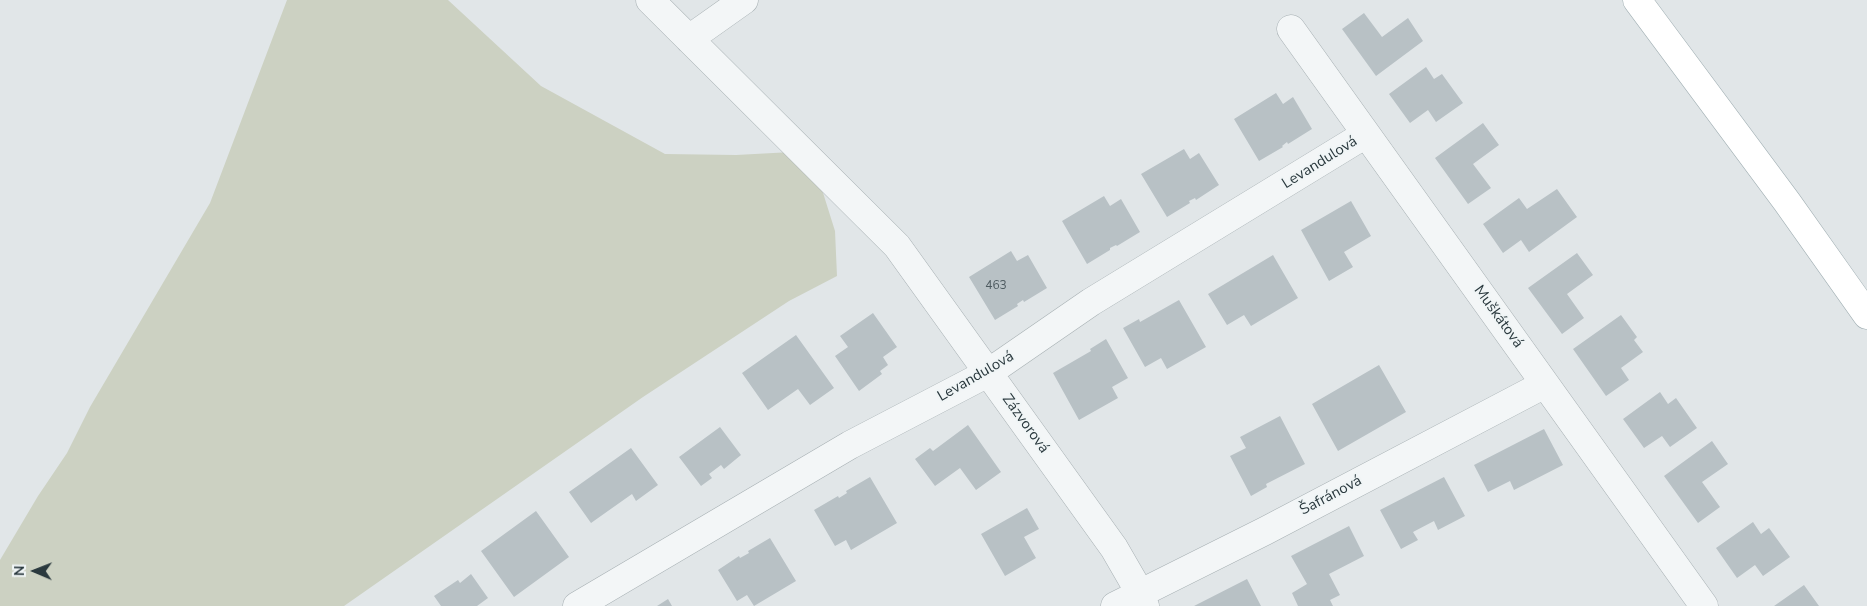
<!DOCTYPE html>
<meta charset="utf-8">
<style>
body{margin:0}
#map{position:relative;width:1867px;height:606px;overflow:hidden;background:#e1e6e8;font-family:"Nunito Sans",sans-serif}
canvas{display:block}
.north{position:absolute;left:10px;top:546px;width:50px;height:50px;-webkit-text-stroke:4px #f0f5f6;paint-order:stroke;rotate:271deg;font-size:14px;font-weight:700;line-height:20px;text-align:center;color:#2a393e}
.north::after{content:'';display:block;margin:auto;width:18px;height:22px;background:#2a393e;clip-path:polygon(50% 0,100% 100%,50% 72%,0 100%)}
</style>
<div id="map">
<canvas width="1867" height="606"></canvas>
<div class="north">N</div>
</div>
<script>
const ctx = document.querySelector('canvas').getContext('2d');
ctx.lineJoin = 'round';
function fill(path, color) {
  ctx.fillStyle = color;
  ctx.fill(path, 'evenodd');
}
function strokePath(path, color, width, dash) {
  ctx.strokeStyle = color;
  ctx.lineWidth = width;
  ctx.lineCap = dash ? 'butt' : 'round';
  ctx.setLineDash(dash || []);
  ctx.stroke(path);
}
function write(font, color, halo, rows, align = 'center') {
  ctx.font = font + ' "Nunito Sans",sans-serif';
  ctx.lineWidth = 4;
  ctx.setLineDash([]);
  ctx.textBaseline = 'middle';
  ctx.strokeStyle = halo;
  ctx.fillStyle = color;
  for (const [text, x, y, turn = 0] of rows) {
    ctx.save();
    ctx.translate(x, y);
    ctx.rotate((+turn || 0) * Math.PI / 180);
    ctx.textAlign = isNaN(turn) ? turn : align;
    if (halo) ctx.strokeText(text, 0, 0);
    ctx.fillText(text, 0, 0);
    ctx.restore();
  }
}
fill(new Path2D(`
 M287,0H448L541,86L665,154L736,155L792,152L819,180L835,231L837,276L789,301L643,397L344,606H0V560L38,496L67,453L90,407L210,203Z`), '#ccd1c2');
fill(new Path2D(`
 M1364,13L1382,37L1408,18L1423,41L1376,76L1342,29Z
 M1426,67L1434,79L1442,74L1463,103L1436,122L1428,110L1410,123L1389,94Z
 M1276,93L1283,104L1293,97L1312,129L1288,144L1287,142L1282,146L1283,147L1259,161L1234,119Z
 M1483,123L1499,145L1473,164L1491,188L1468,204L1435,158Z
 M1184,149L1190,159L1199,153L1219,185L1196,200L1195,198L1189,201L1190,203L1167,217L1141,174Z
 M1557,189L1577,217L1529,252L1521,240L1503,253L1483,224L1519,198L1527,209Z
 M1104,196L1110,206L1121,199L1140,232L1117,246L1116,245L1110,248V250L1087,264L1062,221Z
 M1351,201L1371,236L1344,252L1353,267L1329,281L1301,230Z
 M1011,251L1017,261L1028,255L1047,288L1024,302L1023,300L1017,304L1018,306L995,320L969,277Z
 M1577,253L1593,275L1567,294L1584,318L1562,334L1528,288Z
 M1273,255L1298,298L1251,326L1244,315L1227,325L1208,294Z
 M1179,300L1206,347L1167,369L1161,358L1145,367L1123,328L1139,319L1140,322Z
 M873,313L897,347L883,357L888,365L880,371L882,374L859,391L835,356L848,347L840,336Z
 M1621,315L1637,337L1634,340L1643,352L1621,368L1629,380L1606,396L1573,349Z
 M796,335L834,388L810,405L798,389L768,410L742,373Z
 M1106,339L1128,378L1112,387L1118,398L1079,420L1053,373L1091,351L1090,349Z
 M1379,365L1406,412L1338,451L1312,404Z
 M1660,392L1668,404L1676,398L1697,428L1670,447L1662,436L1644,448L1623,419Z
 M1280,416L1305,464L1266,484L1267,487L1251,496L1230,456L1246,448L1240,437Z
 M968,425L1001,472L976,490L960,468L935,486L915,459L930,448L933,451Z
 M720,427L741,455L724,469L721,465L709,474L712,478L701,486L679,457Z
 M1544,429L1563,465L1514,490L1510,481L1488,492L1474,465Z
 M1712,441L1728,464L1702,482L1720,507L1698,523L1664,476Z
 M631,448L658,485L636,501L632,494L591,523L569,492Z
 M870,477L897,523L851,550L846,540L835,546L814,510L838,496L839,498L847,493L846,491Z
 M1444,477L1465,516L1438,530L1434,521L1413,532L1418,540L1401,549L1380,510Z
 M1027,508L1039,529L1024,537L1036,558L1005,576L981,534Z
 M536,511L569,557L514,597L481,551Z
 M1753,522L1761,534L1769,528L1790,557L1763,576L1755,565L1737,578L1716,548Z
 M1349,526L1364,556L1329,574L1340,595L1330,600L1333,606H1298L1292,593L1307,584L1291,556Z
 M770,538L796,581L754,606L747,595L737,601L718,570L739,556L740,558L749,553L748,551Z
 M471,574L488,598L477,606H441L434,596L458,580L460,583Z
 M1247,579L1261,606H1194Z
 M1804,585L1819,606H1774Z
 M668,599L672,606H657Z`), '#b8c1c5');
const street = new Path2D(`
 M650,0L897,246L1114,548L1140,593L1145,606
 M1291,29L1704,606
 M689,39L744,0
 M577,606L850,445L988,373L1091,302L1366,134
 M1115,606L1265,531L1545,384`);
const primary = new Path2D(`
 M1637,0L1787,202L1867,315`);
strokePath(street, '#a6afb2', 29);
strokePath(primary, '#a1afb3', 29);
strokePath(street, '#f3f6f7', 28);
strokePath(primary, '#fff', 28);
write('12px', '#4e5b60', null, [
 ["463",996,286]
]);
write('15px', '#2a393e', '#f0f5f6', [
 ["Levandulová",1320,163,-32],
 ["Muškátová",1498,317,54],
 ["Levandulová",976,377,-30],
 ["Zázvorová",1025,424,54],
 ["Šafránová",1331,496,-28]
]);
</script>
